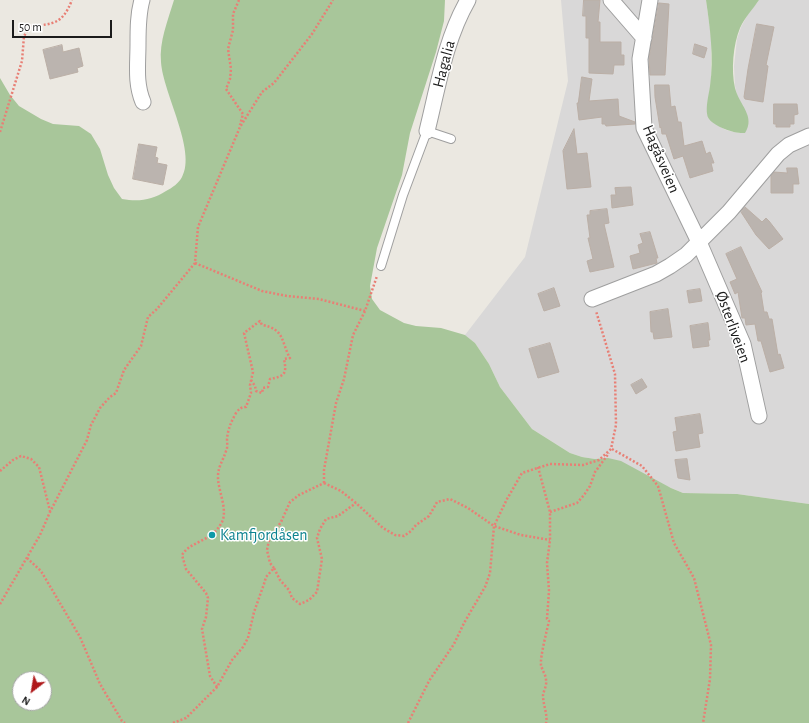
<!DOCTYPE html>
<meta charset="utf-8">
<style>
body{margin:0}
#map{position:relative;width:809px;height:723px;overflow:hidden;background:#ebe8e1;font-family:"Alegreya Sans",sans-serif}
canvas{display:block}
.north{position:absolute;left:12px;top:671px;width:40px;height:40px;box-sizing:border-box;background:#fff;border:1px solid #a4a4a4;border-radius:50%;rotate:211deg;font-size:11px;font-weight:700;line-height:16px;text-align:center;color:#1b1b1b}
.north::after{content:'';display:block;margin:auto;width:14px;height:18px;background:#af1719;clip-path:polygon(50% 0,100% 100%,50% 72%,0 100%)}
.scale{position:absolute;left:12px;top:20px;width:100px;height:18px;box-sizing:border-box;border:2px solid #1b1b1b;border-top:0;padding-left:5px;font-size:12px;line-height:14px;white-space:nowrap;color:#1b1b1b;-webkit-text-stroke:3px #fff;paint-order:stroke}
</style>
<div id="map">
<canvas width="809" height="723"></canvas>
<div class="north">N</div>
<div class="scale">50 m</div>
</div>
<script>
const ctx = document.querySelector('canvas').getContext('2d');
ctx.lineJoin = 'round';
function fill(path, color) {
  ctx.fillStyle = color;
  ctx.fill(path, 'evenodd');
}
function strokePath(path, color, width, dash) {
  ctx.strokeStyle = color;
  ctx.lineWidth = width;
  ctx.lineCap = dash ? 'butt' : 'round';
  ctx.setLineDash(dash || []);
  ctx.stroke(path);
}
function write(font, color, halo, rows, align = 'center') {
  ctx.font = font + ' "Alegreya Sans",sans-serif';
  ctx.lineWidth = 3;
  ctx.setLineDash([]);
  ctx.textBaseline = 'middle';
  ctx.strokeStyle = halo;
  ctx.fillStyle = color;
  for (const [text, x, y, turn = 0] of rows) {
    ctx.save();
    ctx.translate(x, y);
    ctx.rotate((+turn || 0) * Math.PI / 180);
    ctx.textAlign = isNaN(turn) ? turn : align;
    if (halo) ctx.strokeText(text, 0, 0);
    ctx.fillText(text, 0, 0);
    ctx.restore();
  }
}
fill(new Path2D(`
 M561,0H706L711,36V81L707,113L709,119L714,123L726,130L739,133H745L735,86L734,66L737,39L741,27L748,14L759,0H809V504L737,494L683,493L671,488L608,458L595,459L582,457L570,453L532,429L500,387L489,364L475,343L465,335L525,257L568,81Z`), '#d9d8d8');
fill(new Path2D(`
 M174,0H445L444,21L436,52L410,133L402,175L377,248L370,286L372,299L380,310L404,323L416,326L441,328L465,335L475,343L489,364L500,387L532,429L570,453L582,457L595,459L608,458L621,461L671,488L683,493L737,494L809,504V723H0V78L10,95L19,106L41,119L53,124L79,126L91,134L100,149L108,175L114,188L122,199C139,202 152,200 166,191C172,188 179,183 182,177C197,151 163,93 161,62C159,42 168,20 174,0ZM20,679H44V703H20Z
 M706,0H759C753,9 745,17 740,28C733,45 731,70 735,88C739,105 756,116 745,133C735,134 715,127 709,119C704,112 709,94 710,86C714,57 710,28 706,0Z`), '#a8c69a');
const building = new Path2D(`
 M584,0H600L598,22H600V42H621V55H624V65H614L613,74L589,73V38H586V16H583Z
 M659,3L669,4L665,75H650L649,58Z
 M757,24L774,27L766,65L768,66L763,102L745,99L744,97L748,69Z
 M695,44L707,48L704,58L693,54Z
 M62,45L63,52L79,48L83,66L77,68L78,72L50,79L43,50Z
 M582,77L592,79L589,101L618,99L619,116L635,122V124L606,126L605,124H602V117L579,120L577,103H578Z
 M655,85H669L671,107L675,106L678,122H681L684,146L702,141L706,154L710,152L714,163H711L713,171L690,178L683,156L674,159L666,134H662L661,127L660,128L655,97Z
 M774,104H797L798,114L794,115V124H790V127H776V124H774Z
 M574,129L577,154L587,153L591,187L567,189L563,151Z
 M139,144L157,147L155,157L158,158L157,163L167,165L163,185L133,179Z
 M787,168H797L799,184H793V193H771V176L774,172L787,173Z
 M630,187H631L633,205L612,208L611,195H616L615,188Z
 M745,207L762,222L766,218L769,221L783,239L769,249L756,235L741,212Z
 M607,209L609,223L604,224L614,267L590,272L587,261L593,259L588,238H590L587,215H590V211Z
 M650,232L658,258H656L657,263L633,269L630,256L640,253L638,245L643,243L640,234Z
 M741,247L762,292L761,293L764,312H767L769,319H772L778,355L780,354L784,368L770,372L761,341H758L755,324L746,325L745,318H742L738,292L735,294L730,282L737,279L726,254Z
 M554,288L560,306L544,311L538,294Z
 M700,289L702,301L689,303L687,291Z
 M668,309L672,337L654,339L653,332H651L650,312Z
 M708,323L710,340H708L709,346L693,348L690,326Z
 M550,343L559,372L538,378L529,349Z
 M642,379L647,387L636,394L631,385Z
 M700,414L703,433L698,434L700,447L676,451L673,432L677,431L675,418Z
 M687,459L690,480L678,478L675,460Z`);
fill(building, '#bbb4af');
strokePath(building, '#bbafa6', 1);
const service = new Path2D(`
 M381,266L403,195L427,131L451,139`);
const minor = new Path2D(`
 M142,0C138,14 138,29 138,44C138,64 135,83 143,102
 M611,0L644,38
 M650,0L640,59L644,128L699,242L743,344L759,416
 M427,131C438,87 445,40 468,0
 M592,299L656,274L670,266L686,255L729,212L778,154L789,145L809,136`);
strokePath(service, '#9f9f9f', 10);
strokePath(minor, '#9f9f9f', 17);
strokePath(new Path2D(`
 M239,0L233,14V30L228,49L231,69L230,79L226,89L243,114L240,125
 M0,132L22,61L24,36L30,27C54,23 62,25 72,0
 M195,263L262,291L287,296L319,299L365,311
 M612,449L642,466L658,486L674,543L694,578L711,645L710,679L703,723
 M538,467L550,512V540L547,563L549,591L547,619L549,621C547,630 540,657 541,665C542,670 546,675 546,680C547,685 544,690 543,695C543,705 548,715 546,723
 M0,471L13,460L21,456L31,459L39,467L50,511
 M324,483L341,491L356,503L383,528L395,535L404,536L411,531L416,525L429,516L437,502L450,499L468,508L494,526L521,535L550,540
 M324,483V470L336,403L344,379L353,335L365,311L377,276
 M550,512L577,503L584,495L590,486L595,472L609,453
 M27,558L41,571L80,637L100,684L122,721L125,723
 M274,568L270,563L267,550L269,540L281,522L290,502L299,495L324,483
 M0,604L40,535L50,512L87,440L91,425L100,408L110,397L116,393L124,370L141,346L148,317L157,309L195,263L198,227L240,127L262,92L274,83L312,34L333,0
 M217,687L210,676L202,629L206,617L208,598L206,593L186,569L182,555C190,541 212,542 222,522C228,509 218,491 218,477C218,466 223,461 226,451C228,447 227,443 227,439C228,429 231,422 236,413C239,409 241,407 246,407L251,393L250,385L253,372L244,333L260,321L262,325C285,329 281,342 290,358L284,359C287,374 285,376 270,379L268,387L263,388L262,393L256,391L255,386L251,380
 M173,723L186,718L217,687L232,660L243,647L248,638L254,612L264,584L266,577L274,568L280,580L289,590L292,598L300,604L309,600L317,592L322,559L317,538L320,529L326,519L338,516L356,503
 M408,723L429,681L454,644L464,623L485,587L490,573L494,526L507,499L522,473L550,464L583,465L599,460L611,449L616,425L615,374L596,311`), '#e87f75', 2.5, [2, 2]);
strokePath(service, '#fff', 8);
strokePath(minor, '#fff', 15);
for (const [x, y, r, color] of [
 [212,535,4,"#0f9aa8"]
]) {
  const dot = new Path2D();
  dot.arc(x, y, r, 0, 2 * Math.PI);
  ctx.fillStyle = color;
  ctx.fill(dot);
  strokePath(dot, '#fff', 1.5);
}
write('16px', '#1b1b1b', '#fff', [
 ["Hagalia",444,64,-75],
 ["Hagåsveien",661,159,67],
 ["Østerliveien",733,327,70]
]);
write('16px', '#0d838f', '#fff', [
 ["Kamfjordåsen",220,535]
], 'left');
</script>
